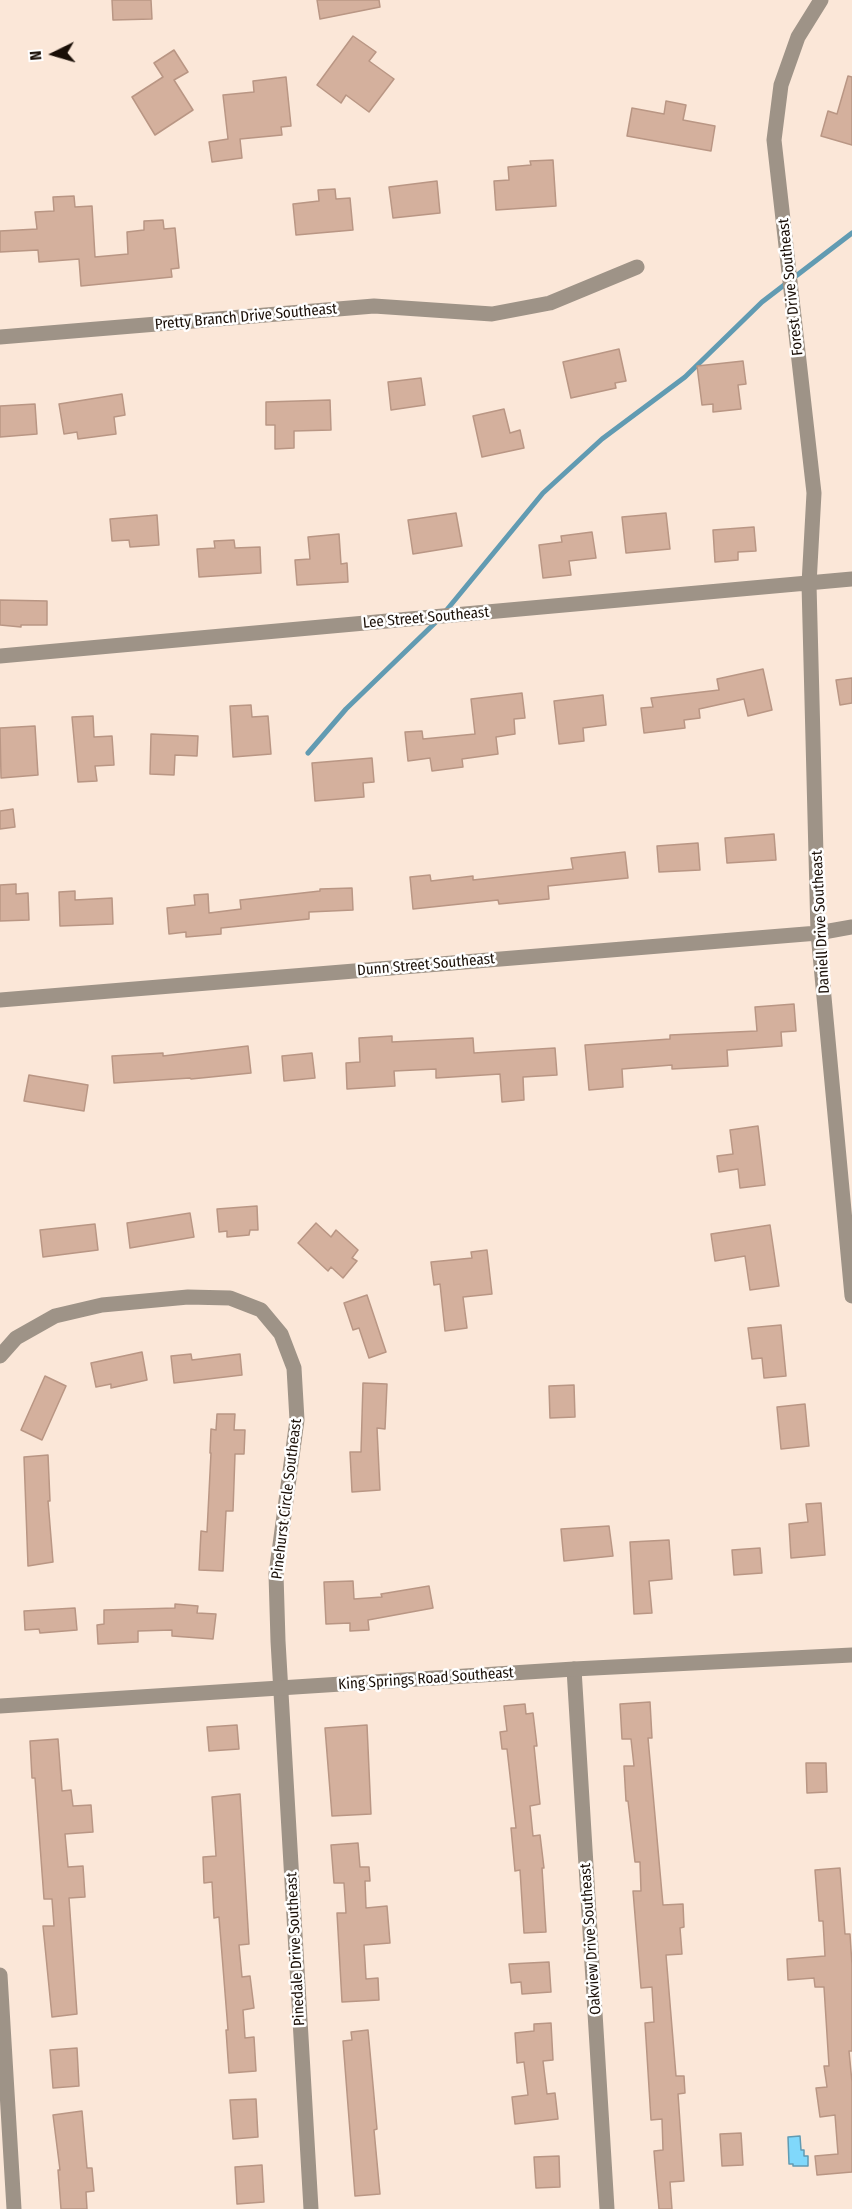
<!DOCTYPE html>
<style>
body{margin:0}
#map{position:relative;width:852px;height:2209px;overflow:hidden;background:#fbe7d8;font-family:"Fira Sans Condensed",sans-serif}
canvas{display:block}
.north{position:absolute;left:24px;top:24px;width:60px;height:60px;-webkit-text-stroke:4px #fff;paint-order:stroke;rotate:265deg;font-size:16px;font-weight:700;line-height:24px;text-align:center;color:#190e06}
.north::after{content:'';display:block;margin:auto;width:21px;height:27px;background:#190e06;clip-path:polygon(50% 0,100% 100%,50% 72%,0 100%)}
</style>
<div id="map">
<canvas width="852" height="2209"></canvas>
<div class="north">N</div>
</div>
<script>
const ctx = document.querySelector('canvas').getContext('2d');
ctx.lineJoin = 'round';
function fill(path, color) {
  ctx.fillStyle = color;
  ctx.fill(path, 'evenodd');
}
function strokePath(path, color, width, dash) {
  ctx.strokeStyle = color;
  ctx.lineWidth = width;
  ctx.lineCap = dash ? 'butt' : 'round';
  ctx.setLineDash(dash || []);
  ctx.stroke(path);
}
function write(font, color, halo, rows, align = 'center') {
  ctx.font = font + ' "Fira Sans Condensed",sans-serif';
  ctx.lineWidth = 5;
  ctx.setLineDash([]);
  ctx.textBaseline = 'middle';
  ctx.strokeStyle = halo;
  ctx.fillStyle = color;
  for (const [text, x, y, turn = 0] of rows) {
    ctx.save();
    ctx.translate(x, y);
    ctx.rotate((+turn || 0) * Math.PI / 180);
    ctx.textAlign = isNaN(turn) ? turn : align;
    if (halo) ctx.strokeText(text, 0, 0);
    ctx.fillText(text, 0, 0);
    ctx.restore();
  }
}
const water = new Path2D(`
 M800,2136L801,2150H804V2156H808V2166H793V2164H789L788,2137Z`);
fill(water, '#80d8fb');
strokePath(water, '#619bb2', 1.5);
strokePath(new Path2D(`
 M445,612L543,493L602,439L685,377L762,302L852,233
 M308,753L346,709L437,621`), '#619bb2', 5);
const building = new Path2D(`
 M112,0H151L152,19L113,20Z
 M317,0H379L380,7L320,19Z
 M353,36L376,52L369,61L394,79L369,112L346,95L341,103L317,85Z
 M174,50L188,72L174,80L193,110L155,135L132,97L163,77L154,63Z
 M848,76L852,77V145L821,136L828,111L837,114Z
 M286,77L291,126L281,127L282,135L240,139L242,158L212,162L209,142L228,139L223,95L254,92L253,81Z
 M666,101L686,105L683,120L715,126L711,151L627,136L632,108L664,114Z
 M553,160L556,206L496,210L494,181L509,180L508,167L531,165L530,161Z
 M437,181L440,213L393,218L389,187Z
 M335,189L336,199L350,198L353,230L296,235L293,204L319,201L318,190Z
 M74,196L75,207L92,206L95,257L128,254L127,232L144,230V221L163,220L164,229L175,228L179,268L171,269L172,277L81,286L79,259L39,262L38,250L0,252V231L37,229L35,212L54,211L53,197Z
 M619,349L626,381L615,383L616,388L571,398L563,362Z
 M743,361L746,384L738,385L741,409L713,412V404L702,405L697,366Z
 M421,378L425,405L391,410L388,382Z
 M122,394L125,415L114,417L116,434L78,439L77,432L64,434L59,404Z
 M330,400L331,430L294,431V448L275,449V425H266V402Z
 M35,404L37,434L0,437V406Z
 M504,409L510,433L520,430L524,448L482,457L473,416Z
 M456,513L462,546L413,554L408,520Z
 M666,513L670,549L626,553L622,517Z
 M157,515L159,545L130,547L129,540L112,541L110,519Z
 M754,527L756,551L738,552V560L715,562L713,530Z
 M592,532L596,558L569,561L571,575L543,578L539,545L562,542L561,536Z
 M339,534L341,564L347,563L348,582L297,585L295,560L310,559L308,537Z
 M234,540L235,548L260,547L261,573L199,577L197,549L215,548L214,541Z
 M0,600L47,601V625H21V627L0,625Z
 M763,669L772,710L748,716L744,699L699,709L700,718L684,720L685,728L644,733L641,708L653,707L651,698L719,690L717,679Z
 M852,678V703L840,705L836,680Z
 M522,693L525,718L514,719L515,734L496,737L498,754L462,759L463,767L432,771L430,758L408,761L405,732L422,731L423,739L475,734L471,699Z
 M603,695L606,725L583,728L584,741L559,744L554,701Z
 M251,705L252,717L268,716L271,754L233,757L230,706Z
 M93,716L94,737L112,736L114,765L95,766L97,781L78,782L72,717Z
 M35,726L38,775L1,778L0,728Z
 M151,734L198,736L197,756L175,755L174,775L150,774Z
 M372,758L374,782L363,783L364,797L315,801L312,763Z
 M13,809L15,827L0,829V811Z
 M774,834L776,860L727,863L725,838Z
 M698,843L700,870L659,872L657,846Z
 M625,852L628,878L548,886L549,899L499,904L498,900L413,909L410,877L430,875L431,881L473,876V880L573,869L571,858Z
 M16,884V894L28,893L29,920L0,921V885Z
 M352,888L353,910L309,912V919L221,928V934L186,937V932L169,934L167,908L195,905L194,895L208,894L209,913L241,909L240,900L320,891V889Z
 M75,891V900L112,898L113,924L60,926L59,892Z
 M794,1004L796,1031L781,1032L782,1046L727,1050L728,1066L672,1069V1065L622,1069L623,1087L589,1090L585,1045L670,1039V1035L757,1031L755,1007Z
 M392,1036V1042L473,1038L474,1053L555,1048L557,1075L523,1077L524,1100L502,1102L500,1074L436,1078V1069L394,1071L395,1086L347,1089L346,1063L360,1062L359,1038Z
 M248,1046L251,1073L191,1079L190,1078L114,1083L112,1056L163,1053V1056Z
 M312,1053L315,1078L284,1081L282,1056Z
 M29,1075L88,1085L84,1111L24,1101Z
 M758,1126L765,1185L740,1188L738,1169L719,1172L717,1156L733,1154L730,1130Z
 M257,1206L258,1230H250L249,1235L227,1237V1231L219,1232L217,1209Z
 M190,1213L194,1237L130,1248L127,1223Z
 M316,1223L331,1237L336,1230L358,1250L352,1258L357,1261L343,1278L331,1267L328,1271L298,1243Z
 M95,1224L98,1250L43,1257L40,1230Z
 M770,1225L779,1286L750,1290L745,1256L715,1261L711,1234Z
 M487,1250L492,1294L463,1297L467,1328L445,1331L440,1284L434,1285L431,1262L472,1258L471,1252Z
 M367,1295L386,1352L369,1358L359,1328L353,1330L344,1303Z
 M781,1325L786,1376L764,1378L762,1358L752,1359L748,1328Z
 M142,1352L147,1380L111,1388V1384L96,1387L91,1363Z
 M191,1354L192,1360L240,1354L242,1375L174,1383L171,1356Z
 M45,1376L66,1386L42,1440L21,1430Z
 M363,1383L387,1384L385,1429L377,1428L380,1490L352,1492L350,1452H361Z
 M574,1385L575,1417L550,1418L549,1386Z
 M805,1404L809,1446L781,1449L777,1407Z
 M217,1414H235L234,1430H245L244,1454H235L233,1511H226L223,1571L199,1570L201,1531L207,1532L211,1453H210L211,1429L216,1430Z
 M48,1455L50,1501H48L53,1562L28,1566L24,1457Z
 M821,1503L825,1555L791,1558L789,1524L808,1522L806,1504Z
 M609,1526L613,1556L564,1561L561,1529Z
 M669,1540L672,1579L649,1581L652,1613L634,1614L630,1542Z
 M760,1548L762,1573L734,1575L732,1550Z
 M353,1581L354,1599L382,1597L381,1594L429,1586L433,1608L368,1620L369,1630L350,1631V1623L326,1624L324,1582Z
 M175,1604L198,1606L197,1613L216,1614L213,1639L172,1636V1630L138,1631V1642L98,1644L97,1625L104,1624V1610L175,1608Z
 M75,1608L77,1630L40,1633L39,1629L25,1630L24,1611Z
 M650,1702L652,1738H648L663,1905L683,1904L684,1927L680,1928L682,1954L666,1955L676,2076H684L685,2093L678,2094L684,2181L670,2182L672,2209H659L656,2176L654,2151L663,2150L662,2119L651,2120L645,2023L654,2022L652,1987L641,1988L633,1891H641L640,1862H635L628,1801H626L624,1766H634L631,1739H622L620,1704Z
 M525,1704L526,1714L533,1713L537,1746H534L540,1804L530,1806L533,1836L540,1835L544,1868H542L546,1932L524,1933L520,1870L515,1871L511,1828H516L507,1749H502L500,1732L507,1731L504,1706Z
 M237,1725L239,1749L209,1751L207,1727Z
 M367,1725L371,1814L332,1816L325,1728Z
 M58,1739L62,1791L71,1790L73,1806L91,1805L93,1832L65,1834L68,1867L83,1866L85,1897L69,1898L77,2014L52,2017L43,1926H54L52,1899H44L35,1778H32L30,1741Z
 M806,1763H826L827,1792L807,1793Z
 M240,1794L249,1944L239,1945L242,1977L250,1976L254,2008L243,2010L245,2038L254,2037L256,2071L229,2073L226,2030H228L219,1917L214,1918L212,1882L204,1883L203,1857L216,1856L212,1797Z
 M358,1843L360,1867H369L370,1881H365L366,1908L387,1906L390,1943L364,1945L366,1979L378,1978L379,2000L342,2002L337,1913H346L344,1883H334L331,1845Z
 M840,1868L845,1934H850L852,1965V2051H849L852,2082V2172L817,2175L815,2156L838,2154L835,2115L820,2117L816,2088L827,2087L824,2066H829L824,1987H815L814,1978L788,1980L787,1959L825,1956L823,1921H819L815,1870Z
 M549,1962L551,1992L522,1994L521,1982L511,1983L509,1964Z
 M551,2023L553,2060L543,2061L547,2094L555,2093L558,2119L515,2124L512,2097L528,2095L524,2062L517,2063L515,2033L534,2031V2024Z
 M368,2030L377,2129L374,2130L380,2194L355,2196L343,2041L352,2040L351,2032Z
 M77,2048L79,2086L53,2088L50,2050Z
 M256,2099L258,2137L233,2139L230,2100Z
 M82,2111L87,2168H92L94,2191L86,2192L87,2209H61L58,2170H60L53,2115Z
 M741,2133L743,2165L722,2166L720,2134Z
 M559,2156L560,2187L536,2188L534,2157Z
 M262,2165L264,2202L237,2204L235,2167Z`);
fill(building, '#d4b09d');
strokePath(building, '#b99684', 1.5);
strokePath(new Path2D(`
 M821,0L798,37L781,85L774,140L814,493L809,584L818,933L852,1296
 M0,337L374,306L492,314L550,303L637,267
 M0,656L852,579
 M0,1000L818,933L852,927
 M0,1356L16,1338L55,1316L102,1305L188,1297L230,1298L261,1310L281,1334L294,1368L297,1420L276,1574L278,1641L311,2209
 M574,1669L607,2209
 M0,1975L14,2209`), '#9e9387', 15);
strokePath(new Path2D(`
 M0,1706L574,1669L852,1655`), '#9e9387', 15);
write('15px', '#190e06', '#fff', [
 ["Forest Drive Southeast",791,287,-96],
 ["Pretty Branch Drive Southeast",246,317,-5],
 ["Lee Street Southeast",426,618,-5],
 ["Daniell Drive Southeast",821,922,-93],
 ["Dunn Street Southeast",426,965,-5],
 ["Pinehurst Circle Southeast",287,1499,-83],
 ["King Springs Road Southeast",426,1679,-4],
 ["Oakview Drive Southeast",591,1939,-94],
 ["Pinedale Drive Southeast",296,1949,-93]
]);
</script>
